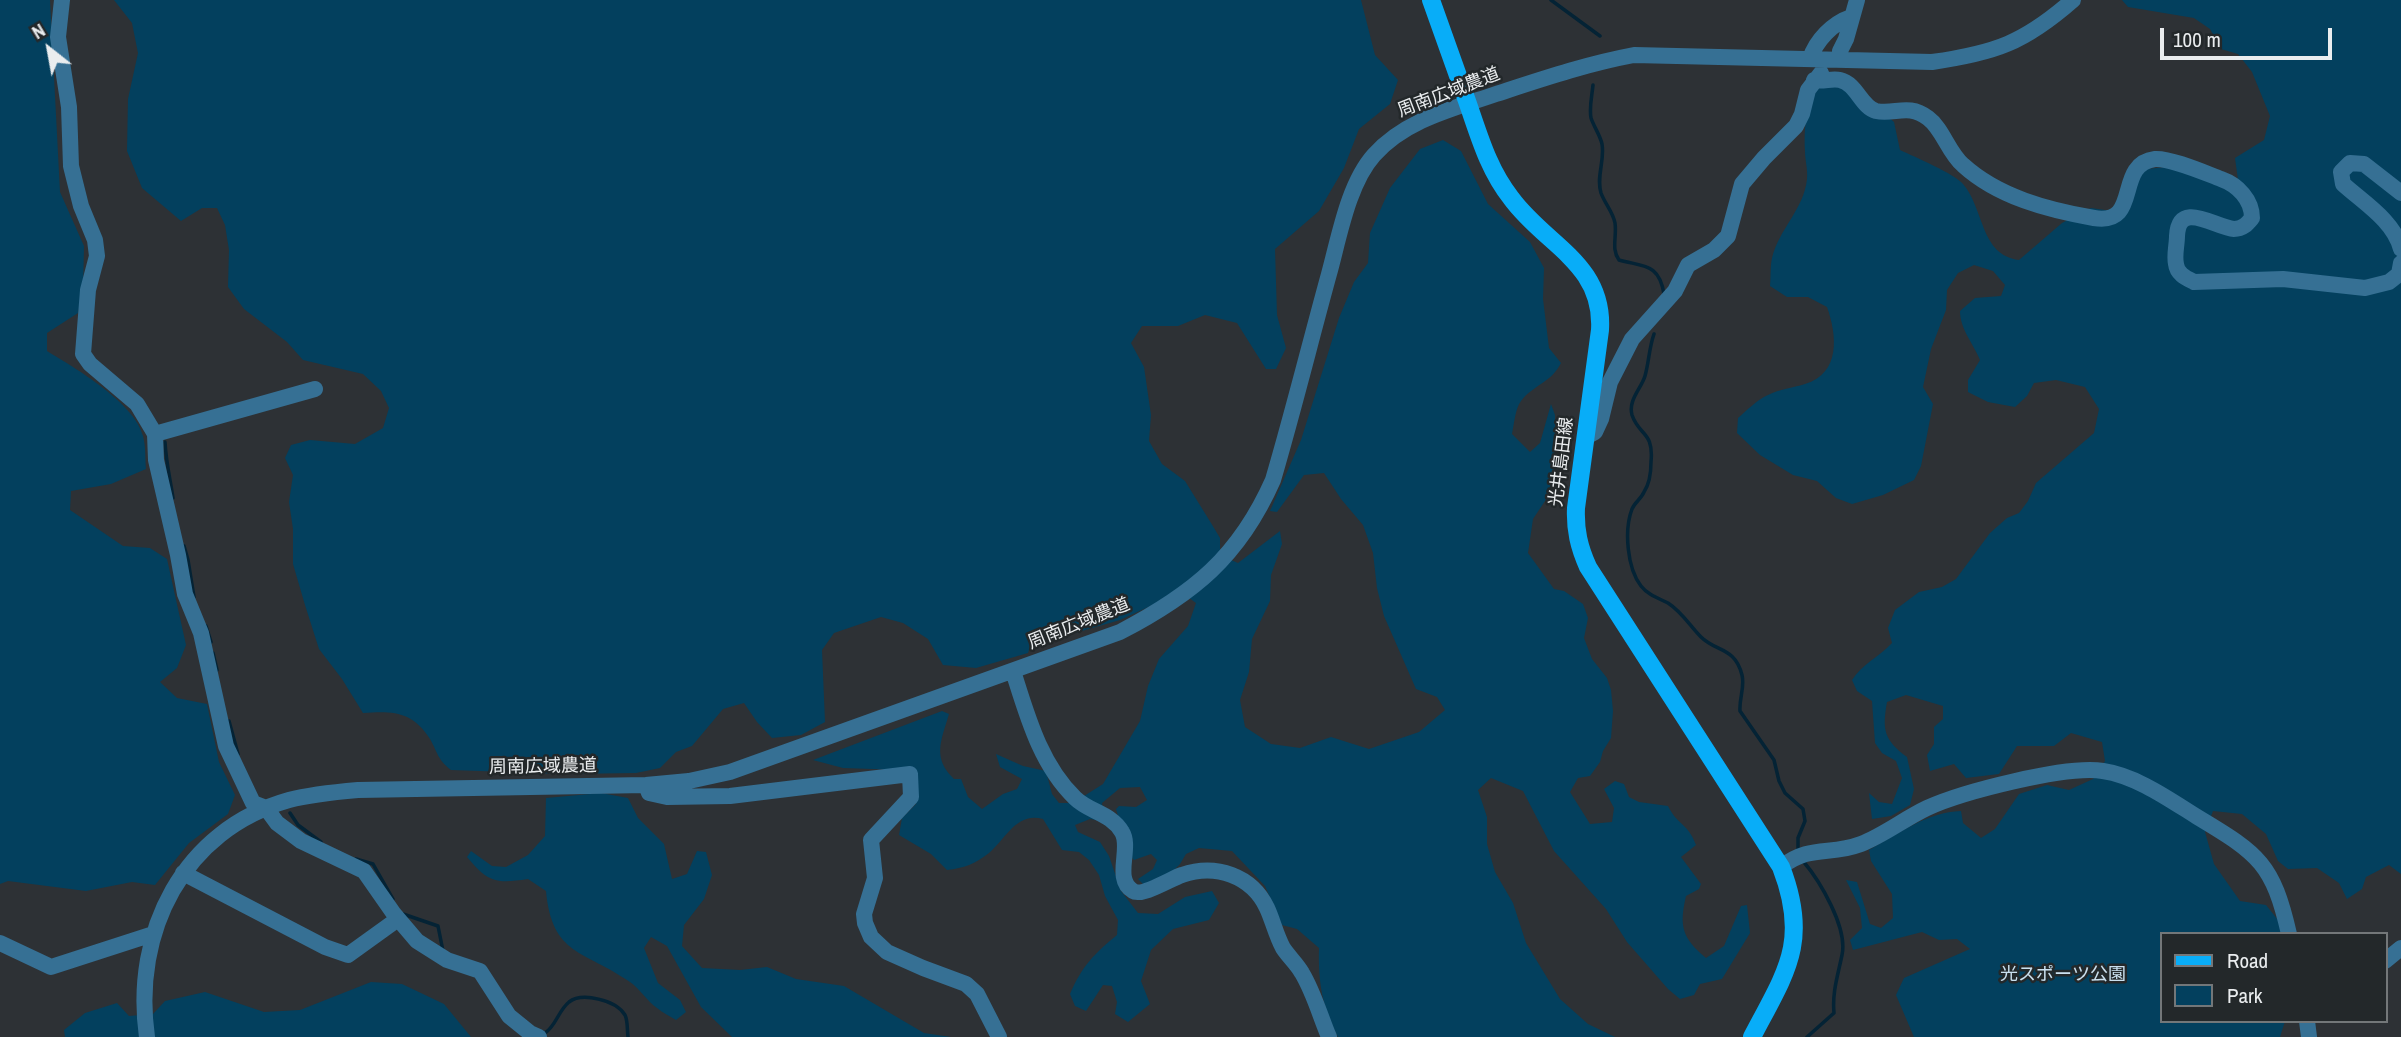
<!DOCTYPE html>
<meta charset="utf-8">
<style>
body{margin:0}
#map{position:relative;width:2401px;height:1037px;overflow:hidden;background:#2d3135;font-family:"Archivo Narrow",sans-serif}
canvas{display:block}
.legend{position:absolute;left:2160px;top:932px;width:228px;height:91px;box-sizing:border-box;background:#23282a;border:2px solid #737779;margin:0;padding:9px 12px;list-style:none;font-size:21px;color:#eaedef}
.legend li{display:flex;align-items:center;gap:14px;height:35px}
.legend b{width:35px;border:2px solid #737779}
.north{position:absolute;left:14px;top:14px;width:70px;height:70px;-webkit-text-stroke:5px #23282a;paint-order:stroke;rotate:329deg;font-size:19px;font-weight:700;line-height:28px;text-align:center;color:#eaedef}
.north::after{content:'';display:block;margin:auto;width:24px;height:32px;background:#eaedef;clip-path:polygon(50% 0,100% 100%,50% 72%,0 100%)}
.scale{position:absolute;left:2160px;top:28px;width:172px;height:32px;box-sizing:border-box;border:4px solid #eaedef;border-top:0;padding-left:9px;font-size:21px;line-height:24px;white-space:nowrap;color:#eaedef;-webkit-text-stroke:5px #23282a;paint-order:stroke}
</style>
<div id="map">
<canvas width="2401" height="1037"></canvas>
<ul class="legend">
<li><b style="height:9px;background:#08adf8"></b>Road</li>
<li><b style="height:19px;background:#03405e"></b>Park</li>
</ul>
<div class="north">N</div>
<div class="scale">100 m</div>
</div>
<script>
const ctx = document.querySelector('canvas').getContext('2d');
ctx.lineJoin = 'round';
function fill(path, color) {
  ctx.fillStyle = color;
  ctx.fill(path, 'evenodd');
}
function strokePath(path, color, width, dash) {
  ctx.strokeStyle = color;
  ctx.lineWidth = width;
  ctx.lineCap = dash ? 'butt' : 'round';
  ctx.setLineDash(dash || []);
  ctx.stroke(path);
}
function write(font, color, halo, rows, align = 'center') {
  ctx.font = font + ' "Archivo Narrow","Noto Sans JP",sans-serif';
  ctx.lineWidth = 5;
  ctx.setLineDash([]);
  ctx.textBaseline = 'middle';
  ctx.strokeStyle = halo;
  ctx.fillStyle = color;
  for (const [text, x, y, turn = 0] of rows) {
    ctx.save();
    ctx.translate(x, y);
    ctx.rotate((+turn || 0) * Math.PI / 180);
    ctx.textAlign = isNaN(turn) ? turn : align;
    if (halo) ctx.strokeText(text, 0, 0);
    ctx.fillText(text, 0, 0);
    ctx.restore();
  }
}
fill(new Path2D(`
 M0,0H50L60,192L84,246L83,290L78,313L47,333V351C75,368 135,403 143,436C146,447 145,458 146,469L111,484L71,491L70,510L123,546L150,548L167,559L186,645L177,668L160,682L177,698L207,704L219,762L235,795L228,814L189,843L155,885L132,882L86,891L8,881L0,884Z
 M114,0H1361L1375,55L1398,80L1390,104L1359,129L1344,168L1319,211L1275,249L1277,315L1286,348L1276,369H1266L1237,323L1205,315L1178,326H1142L1131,343L1144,367L1151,415L1149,441L1162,464L1185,481L1211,523L1220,538V555L1238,563L1280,531L1282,544L1271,575L1270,601L1252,639L1249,672L1240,700L1245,727L1271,744L1300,748L1331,737L1369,749L1419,732L1445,710L1437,697L1416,689L1384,616L1377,588L1373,553L1363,525L1341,499L1324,473L1304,475L1277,512L1270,511L1301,440L1339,318L1354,282L1368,263L1370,233L1390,188L1420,149L1443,140L1461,151L1488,204L1530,242L1544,268L1543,299L1549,348L1561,363C1551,383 1533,385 1521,401C1515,409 1514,425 1512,434L1530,452L1540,443L1551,404L1555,415V459L1549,495L1533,519L1528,553L1554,589L1564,591L1583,604L1588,618L1584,638L1592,659L1607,678L1611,690L1613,711L1611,738L1603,751L1600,762L1590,776L1578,778L1570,792L1590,824L1612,822L1614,808L1604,789L1615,781L1624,784L1629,797L1639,802L1668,806C1678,826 1688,823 1696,845L1681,857L1701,884L1699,889L1686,896C1679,926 1682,938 1706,958L1724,946L1741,906L1747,905L1750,933L1722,979L1700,984L1694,995L1680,999L1668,989L1627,942L1606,909L1554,851L1523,791L1491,778L1478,790L1487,817V844L1495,872L1513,903L1526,943L1560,999L1588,1024L1615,1037H1338C1322,1007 1318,981 1319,948L1297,929L1282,925L1265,886L1232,851L1199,848L1186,854L1180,864L1170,874L1144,885L1138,879L1153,869L1157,860L1151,854L1134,860L1130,856L1116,809L1119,806L1136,807L1147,800L1140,787L1120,788L1102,803L1103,810L1101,821L1090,819L1075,825L1078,832L1100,842L1109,856L1121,891L1138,913L1158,914L1185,897L1212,891L1219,903L1209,920L1173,929L1151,950L1141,981L1150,1004L1128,1022L1115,1014L1117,1002L1112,986L1103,985L1086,1011L1075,1006L1070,994C1082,966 1094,954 1117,935L1118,920L1105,896L1099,875L1089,860L1079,852L1062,850L1043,819C1016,812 1006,839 989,853C975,864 964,868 947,870L931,854L899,835L902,818L916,804L918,782L903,770L843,768L813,760L942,711L949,714C941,741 932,758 954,779H961L968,797L982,809L1003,794L1017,789L1022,779L1000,767L996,754L1023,766L1046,771L1052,794L1059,803H1073L1103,784L1140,721L1148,686L1159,659L1188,626L1196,603L1181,592L1120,620L1075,633L1031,643L1028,653L976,668L943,665L928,639L903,623L881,617L834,633L822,650L825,722L801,735L772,738L757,722L744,703L723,709L692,746L676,752L660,768L636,773L567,774L451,770C437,759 438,753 430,739C412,711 393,711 363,713L342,679L319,649L305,605L293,564V529L289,502L293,475L285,458L291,445L310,440L355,444L383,428L389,408L381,391L363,374L303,360L287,342L244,309L228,287L229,250L225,225L217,208H202L181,221L142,188L127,151L128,99L138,53L132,23Z
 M2122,0H2401V874L2389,865L2366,877L2362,889L2347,899L2339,883L2317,868L2288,869L2278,861L2266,834L2242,814L2213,811L2205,832L2214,864L2240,901L2266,905L2282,925L2283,934H2161V1021H2285L2280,1037H1914L1896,995L1904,978L1970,949L1957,939L1939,940L1922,932L1853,950L1850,940L1862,928L1860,908L1846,880L1857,882L1870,924L1881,928L1893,918L1892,894L1871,861L1869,850C1897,834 1928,812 1961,811L1963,823L1981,838L1995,829L2019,794L2047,785L2069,790L2093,779L2105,761L2102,742L2071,733L2054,746H2017L1999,774L1966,778L1954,764L1930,771L1927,755L1934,744V727L1943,719V706L1906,695L1887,702C1882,730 1884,740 1907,757L1914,789L1910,805L1891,816L1872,819L1869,793L1879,802L1892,804L1902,778L1896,761L1882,753L1875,743L1872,701L1857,691L1852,680C1862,664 1879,657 1892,643L1888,628L1895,610L1919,592L1942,587L1956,579L1990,533L2007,518L2019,513L2028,501L2036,483L2094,433L2099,409L2085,387L2056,380L2034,383L2027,396L2015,407L1988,402L1968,392V380L1980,360C1973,343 1960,329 1960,311L1975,298L2001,296L2005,285L1993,271L1974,265L1958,273L1947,290L1946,310L1931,349L1923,387L1933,404L1921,466L1914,480L1883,495L1852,504L1836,498L1817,481L1793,475L1760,455L1737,433L1738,418C1747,410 1757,400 1768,395C1780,389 1792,388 1805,384C1841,373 1837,335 1827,307L1808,297H1787L1770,286C1771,277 1770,267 1772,258C1779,229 1804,209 1807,179C1808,170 1805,160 1805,151C1804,129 1805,100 1822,85L1843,86L1887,116L1894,122L1900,150C1915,157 1955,174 1963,184C1985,210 1980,255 2019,260L2062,223L2091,208L2126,213L2136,181L2146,169L2167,167L2238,180L2235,158L2264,140L2270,116L2252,72L2238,54L2221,49L2210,29L2194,18L2128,7Z
 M601,793L628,798L638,818L664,844L672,879L687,874L697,851L706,852L712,875L704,899L684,925L682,946L702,968L740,970L767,967L796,979L844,986L924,1033L951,1037H732L701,1007L667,946L651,937L644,948L658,983L680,1000L686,1012L676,1020C670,1016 663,1013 657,1008C647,1001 640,989 630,982C584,950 552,956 546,891L528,879C495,884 488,882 467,857L471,851L492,866L506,867L528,855L545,836L546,798Z
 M371,982L402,984L444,1004L471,1037H65L64,1030L85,1013L117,1003L129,1016L153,1014L165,1001L205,992L264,1012L300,1010Z`), '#03405e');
strokePath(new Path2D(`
 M1551,0L1600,36
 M1593,85C1592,96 1589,107 1591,118C1594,127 1600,135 1602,144C1605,161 1596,176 1601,193C1605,204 1613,212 1615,223C1617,237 1611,249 1619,260C1644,267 1659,263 1664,294
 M1654,334C1649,348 1649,362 1645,376C1641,389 1628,400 1632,415C1639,436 1654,431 1651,462C1651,472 1650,483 1644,492C1641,499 1635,502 1632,509C1624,530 1627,568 1641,586C1648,595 1658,598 1668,603C1682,612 1690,626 1701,637C1716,652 1735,647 1742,675C1745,688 1739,698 1740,711L1774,760L1779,781L1785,793L1803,809L1805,821L1798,838V852
 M165,442C166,462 170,478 173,498
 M184,546L188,560L194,597
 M206,626L211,642
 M213,653L217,670
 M229,721L238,754
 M290,813L298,825L321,842
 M356,859L373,864L393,899
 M1803,861C1820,881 1848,928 1842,955C1838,975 1832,992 1834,1013L1807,1037
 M403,914L438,926L443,951
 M542,1032L545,1033C556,1026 558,1011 569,1002C582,992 616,1000 625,1015C628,1021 627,1030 628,1037`), '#042335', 3.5);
strokePath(new Path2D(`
 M62,0L58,37L69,107L71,166L81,206L95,240L97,256L88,290L83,354L90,364L137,404L155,434L156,460L178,555L185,594L201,633L226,746L253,803L266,808L277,823L301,841L364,871L394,914L417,941L447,960L480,971L509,1016L530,1033L539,1037
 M1840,51L1846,39L1857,0
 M1810,59C1816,40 1833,23 1851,17
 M1814,80C1823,82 1832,78 1840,80C1857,84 1861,107 1876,111C1895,115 1908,103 1928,118C1943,129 1948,152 1963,165C1998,197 2048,210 2094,218C2142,226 2114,164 2155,159C2171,158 2205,173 2221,179C2238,185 2252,200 2252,218C2247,224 2243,229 2234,229C2216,228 2179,199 2177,236C2177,245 2174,255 2176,264C2177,274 2186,278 2194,282L2283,279L2365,288L2389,282L2399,274L2401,263
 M2401,193L2364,164L2350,163L2341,172L2343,184C2364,203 2394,221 2401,249
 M155,434L315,389
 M1586,437L1595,432L1601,419L1610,382L1632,339L1675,291L1688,265L1714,250L1728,236L1742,184L1764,158L1796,126L1802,114L1808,90L1821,73
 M1013,671C1027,715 1040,764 1075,798C1089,812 1111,813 1122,832C1132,848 1113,879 1133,891C1142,897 1172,878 1182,875C1216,863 1252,876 1267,908C1273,921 1276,935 1283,948C1289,957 1297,964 1302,973C1314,993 1320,1016 1329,1037
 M646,785L649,793L667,797L730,796L910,774L911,797L871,840L875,878L864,914L865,923L871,937L887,952L923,968L966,984L977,994L999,1037
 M1781,867C1811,844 1829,856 1861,844C1884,835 1904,819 1927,808C1962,792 2066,765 2103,771C2137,776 2170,800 2199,818C2259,854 2273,864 2289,934
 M183,873L325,947L348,955L398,919
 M0,943L51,967L153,934
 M2385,961L2401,948
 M2307,1021L2309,1037
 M147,1037C132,932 183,830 289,800C312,794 335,792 358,790L646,785L689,781L730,772L1120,632C1193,594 1239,557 1273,480C1293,412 1310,343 1329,274C1339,238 1348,184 1374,155C1405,120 1452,109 1496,94C1542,79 1586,64 1634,55L1932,62C1995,53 2024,43 2073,0`), '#367094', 16);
strokePath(new Path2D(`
 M1431,0C1443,34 1455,67 1467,101C1479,135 1488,169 1511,198C1545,245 1604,263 1600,330L1576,508C1575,530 1579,547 1588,567L1781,867C1810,942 1786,972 1752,1037`), '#08adf8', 18);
write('18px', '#eaedef', '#23282a', [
 ["周南広域農道",1449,93,-21],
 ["光井島田線",1562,462,-83],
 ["周南広域農道",1079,624,-22],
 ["周南広域農道",543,767,-1]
]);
write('18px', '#cae0ef', '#23282a', [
 ["光スポーツ公園",2063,975]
]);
</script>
